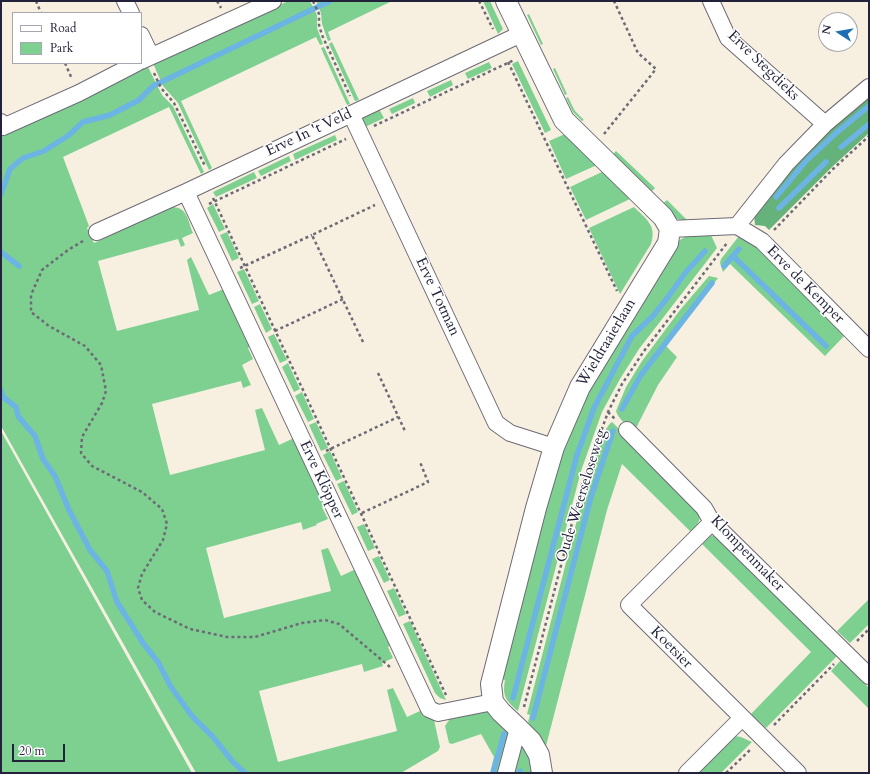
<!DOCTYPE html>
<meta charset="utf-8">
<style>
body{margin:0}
#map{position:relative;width:870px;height:774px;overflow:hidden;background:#f7f0e1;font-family:Cardo,serif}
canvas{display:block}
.frame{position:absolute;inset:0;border:2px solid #22223b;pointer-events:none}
.legend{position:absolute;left:12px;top:12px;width:130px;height:52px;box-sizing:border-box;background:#fff;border:1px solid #a7a7b1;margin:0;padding:5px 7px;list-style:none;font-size:12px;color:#22223b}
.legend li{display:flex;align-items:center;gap:8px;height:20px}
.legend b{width:20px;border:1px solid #a7a7b1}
.north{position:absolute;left:818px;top:12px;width:40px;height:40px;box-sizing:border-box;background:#fff;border:1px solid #a7a7b1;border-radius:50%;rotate:282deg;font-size:11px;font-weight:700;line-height:16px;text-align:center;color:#22223b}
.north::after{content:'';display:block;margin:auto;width:14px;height:18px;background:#1f6fb2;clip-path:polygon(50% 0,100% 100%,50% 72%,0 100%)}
.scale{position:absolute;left:12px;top:744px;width:53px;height:18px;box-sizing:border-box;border:2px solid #22223b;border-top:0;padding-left:5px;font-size:12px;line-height:14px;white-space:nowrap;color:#22223b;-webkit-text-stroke:3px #fff;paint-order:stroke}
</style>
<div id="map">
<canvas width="870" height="774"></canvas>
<div class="frame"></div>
<ul class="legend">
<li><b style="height:5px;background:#fff"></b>Road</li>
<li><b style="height:11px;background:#7ed091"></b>Park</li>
</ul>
<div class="north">N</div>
<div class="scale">20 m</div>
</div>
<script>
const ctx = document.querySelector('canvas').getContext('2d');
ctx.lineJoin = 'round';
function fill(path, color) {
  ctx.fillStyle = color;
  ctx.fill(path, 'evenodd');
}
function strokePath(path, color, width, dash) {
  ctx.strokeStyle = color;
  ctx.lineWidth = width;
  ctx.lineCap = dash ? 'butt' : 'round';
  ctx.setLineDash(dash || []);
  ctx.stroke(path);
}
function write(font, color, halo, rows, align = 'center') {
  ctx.font = font + ' Cardo,serif';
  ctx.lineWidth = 3;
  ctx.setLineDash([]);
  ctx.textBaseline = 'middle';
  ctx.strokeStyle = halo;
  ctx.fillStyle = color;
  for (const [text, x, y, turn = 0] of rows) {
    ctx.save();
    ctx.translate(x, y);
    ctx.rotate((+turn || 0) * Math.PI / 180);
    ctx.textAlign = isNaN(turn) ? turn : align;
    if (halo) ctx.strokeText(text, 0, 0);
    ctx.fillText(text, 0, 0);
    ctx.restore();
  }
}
fill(new Path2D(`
 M288,1H310L317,15V28L323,44L320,45L316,37L181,101L212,168L209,170L178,103L163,86L152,61L166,59Z
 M316,1H392L328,32L331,40L328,41L322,24L321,13Z
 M483,1H490L503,29L498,34Z
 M529,14L543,44L541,45L527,15Z
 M332,42L359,100L355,101L329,44Z
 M324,47L350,104L347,105L324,55L321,48Z
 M518,61L551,130L545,133L512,64Z
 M489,62L492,68L468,79L465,73Z
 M147,65L162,95L173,106L204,172L201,174L169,107L63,157L89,226L87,228L94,243L172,207C188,207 188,222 193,233L182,238L185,245L181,247L178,239L98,261L117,331L199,310L187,260L191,257L209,295L224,289L251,346L248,348L253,359L242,365L251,385L243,388L241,381L152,404L170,475L265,450L255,410L262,408L279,445L294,438L326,505L322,507L328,519L316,524L317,525L303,530L301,522L206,548L224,618L331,591L321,550L328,548L341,576L356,569L391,645L388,647L393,658L382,663L383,666L364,672L362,664L259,691L278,762L397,731L387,690L393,688L407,717L422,710L427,716L434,720L440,747L438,751L401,773H196L1,426V136L143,69Z
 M555,68L567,94L565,95L553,69Z
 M451,80L453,85L430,97L427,91Z
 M568,97L575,111L584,120L582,121L573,112L566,98Z
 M413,98L415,103L392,114L389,109Z
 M378,107L384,118L363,128C360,115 368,113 378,107Z
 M565,134L597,165L566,179L549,141Z
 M335,135L337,140L295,160L293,154Z
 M616,151L655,188L649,194L610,157Z
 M289,156L291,161L261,176L258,171Z
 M604,171L632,198L586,220L570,187Z
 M254,172L257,178L216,197L213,192Z
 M667,200L688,221L677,219L661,205Z
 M213,204L225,229L219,232L207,208Z
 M634,207C646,219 657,225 651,244L620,294L589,228Z
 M227,232L239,258L232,261L220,235Z
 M694,235H711L717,248L639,349L620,379L602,412L581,471L518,711C506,701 502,696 505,680L502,679L550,493L560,457L582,399L678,241L685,237Z
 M739,236H745L845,335L825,356L730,264L723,272L720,263L721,259Z
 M244,269L259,301L252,304L237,272Z
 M709,276L718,278L666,346L677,357L658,385L635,430C627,427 618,418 616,411L626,387L642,361L680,310Z
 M260,304L272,329L266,333L254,307Z
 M274,334L287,360L280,363L268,337Z
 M288,363L300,389L294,392L282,367Z
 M302,392L314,419L308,422L295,396Z
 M316,422L328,448L321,451L309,425Z
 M612,422L697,506C702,519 700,522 691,532L622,464L607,510L546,746L528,722L530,715L527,714L586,485C590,474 603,426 612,422Z
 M1,431L192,773H1Z
 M330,451L342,478L336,481L323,455Z
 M344,481L358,512L352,515L337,484Z
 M364,524L375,548L368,551L357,527Z
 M711,535L716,537L837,656L766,728L751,714L811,652L702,544Z
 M379,556L390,580L384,583L372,559Z
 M394,588L406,614L399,617L387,591Z
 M869,599V624L850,643L837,631Z
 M410,621L446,700L440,698L435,693L403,624Z
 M841,660L869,688V709L831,671Z
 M487,711L491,713L512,733L502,773H490L494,757L481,734L452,744L449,743L445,726L451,717Z
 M735,736L741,737L752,742L721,773H696Z
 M520,742C527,752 532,760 533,773H511Z`), '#7ed091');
fill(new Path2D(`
 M869,95V133L832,167L769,230L765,226L755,225L754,215L803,155L831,127Z`), '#66b27b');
strokePath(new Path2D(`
 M841,147L869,124
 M1,194L10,169L23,158L44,151L69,135L83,122L110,115L139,100L153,86L330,1
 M776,197L806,161L836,133L869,106
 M779,208L826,162
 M1,252L19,266
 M733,256L826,346
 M724,266L739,249
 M1,390L3,397L16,407L18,416L35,436L43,459L55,476L69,510L90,550L107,571L117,602L143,643L158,662L171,687L192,716L213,737L233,762L245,773
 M622,409L641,375L712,283
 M513,698L577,455L594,408L632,336L653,316L668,297L686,272L705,251
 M533,718L591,497L613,431
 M493,773L504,734
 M520,773V771`), '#6bb4e3', 5.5);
const minor = new Path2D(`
 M125,1L131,13
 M711,1L728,38L825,124
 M141,35L151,56
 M141,61L273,1
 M351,114L496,423L510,433L554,447
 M1,122L3,127L79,93L137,63
 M186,192L429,709L438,713L493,702
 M737,226L762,241L869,349
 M670,229L737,226L786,164L825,124L869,87
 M97,232L186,192L521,34
 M627,430L704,508L712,522L869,676
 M712,522L629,605L798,773
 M506,773L518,728
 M687,773L742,718`);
const tertiary = new Path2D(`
 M506,1L564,120L663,217L670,229L668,243L580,387L554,447L536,508L491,684L493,702L501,712L518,728L531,741L539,755L542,773`);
strokePath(minor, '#6d6a75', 18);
strokePath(tertiary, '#6d6a75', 22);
strokePath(new Path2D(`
 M36,1L41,13
 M217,1L221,8
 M313,1L319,14V25L322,35L350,96
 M479,1L493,29
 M508,62L617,291
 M65,63L72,79
 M154,73L161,88L174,103L205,166
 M374,126L514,60
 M604,134L656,69L638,53L614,1
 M213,198L446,695
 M209,204L346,139
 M774,230L833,169L869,136
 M83,241L68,250L42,270L31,295V312L49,326L85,346L101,365L106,391L102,403L82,437L81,453L92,466L142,492L162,509L167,524L163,540L142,574L138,588L142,600L155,612L190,629L227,637H255L302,623L325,620L339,624L390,667
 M240,268L312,235
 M275,331L343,299
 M363,342L312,235L375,205
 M378,373L405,431
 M608,412L615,419
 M326,451L398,417
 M362,513L428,482L420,462
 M857,641L869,629
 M524,707L582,485L608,412L622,384L644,351L727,243
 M774,725L834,664
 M726,773L751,749`), '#6d6a75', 2.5, [3, 3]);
strokePath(minor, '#fff', 16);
strokePath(tertiary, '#fff', 20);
write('15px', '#22223b', '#fff', [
 ["Erve Stegdieks",763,66,44],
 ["Erve In 't Veld",309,133,-25],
 ["Erve de Kemper",805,285,45],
 ["Erve Totman",437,297,65],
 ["Wieldraaierlaan",607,343,-59],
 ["Erve Klöpper",321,480,65],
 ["Oude Weerseloseweg",582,496,-73],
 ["Klompenmaker",747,554,46],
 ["Koetsier",671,648,45]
]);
</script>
